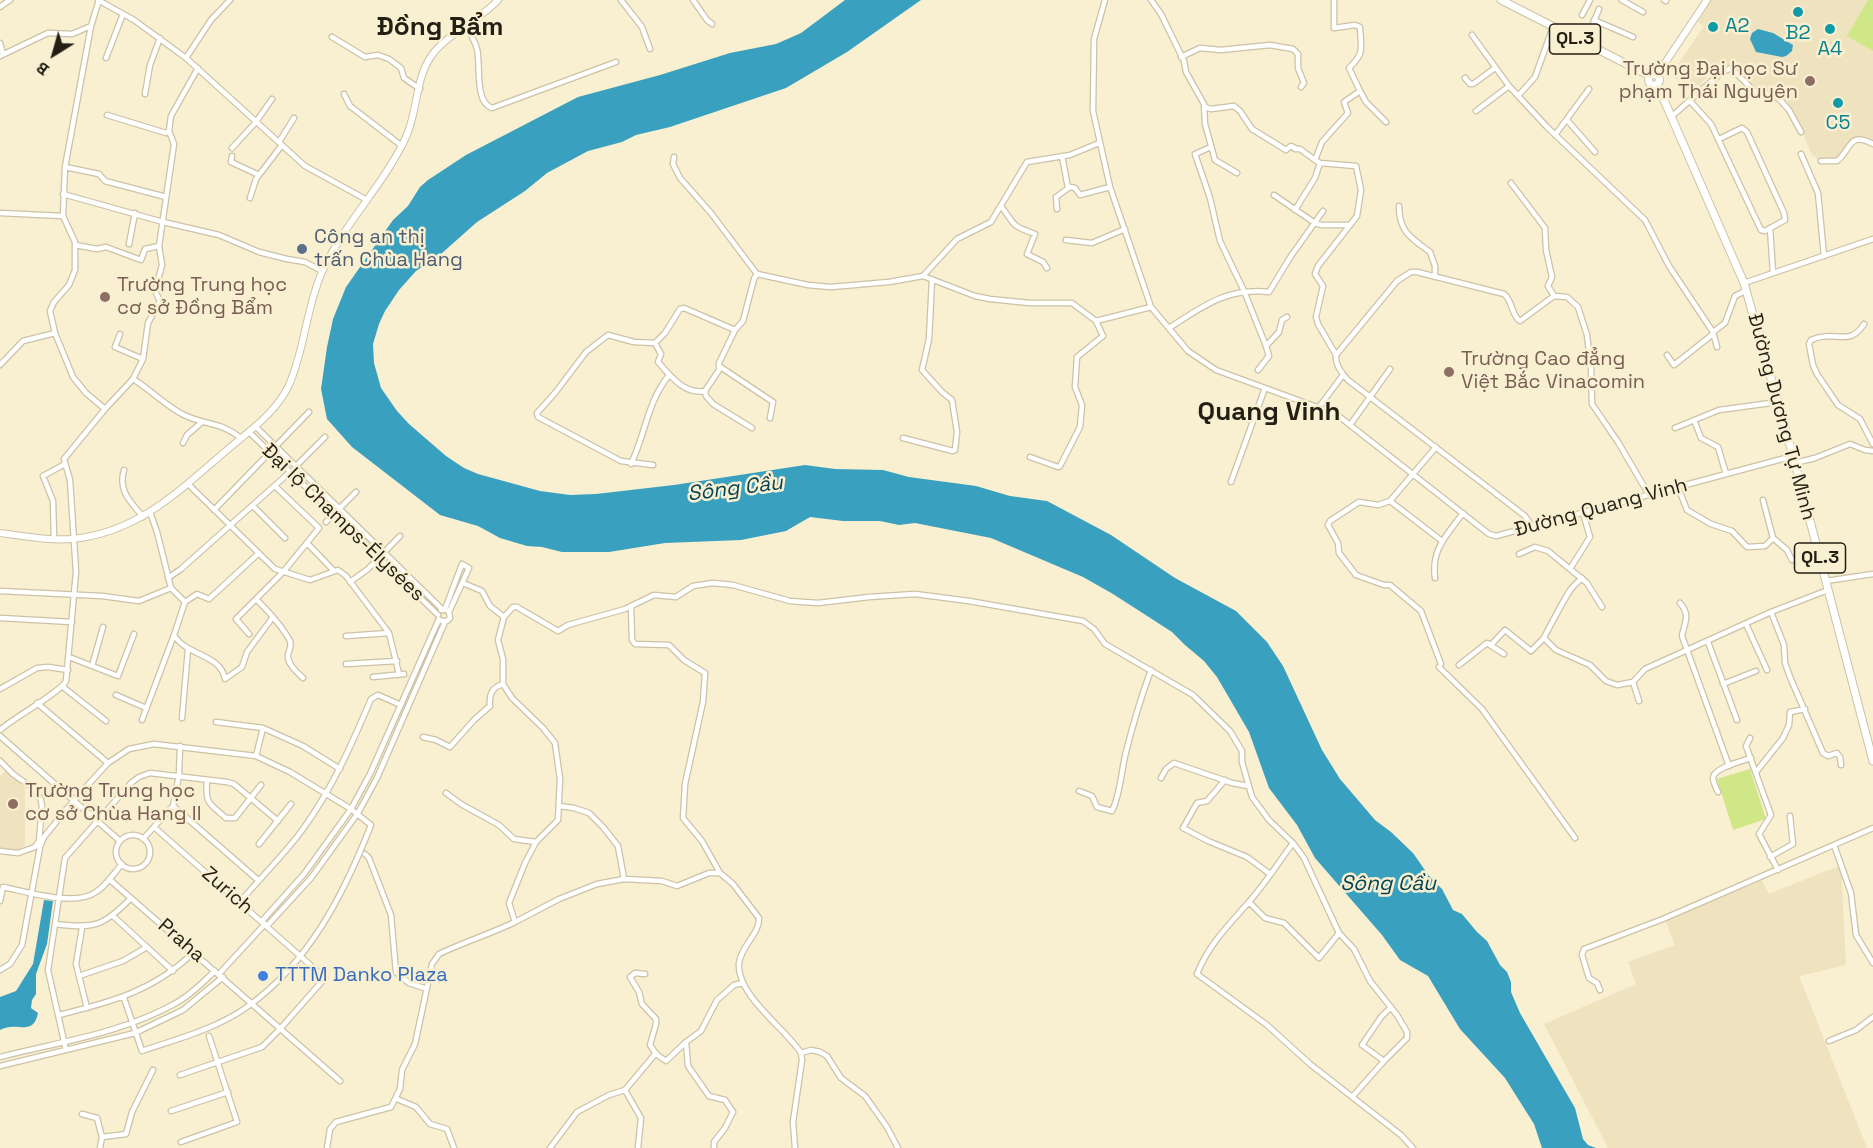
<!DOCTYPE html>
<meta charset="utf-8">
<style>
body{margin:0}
#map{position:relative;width:1873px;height:1148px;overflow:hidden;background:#f9efd1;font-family:"Space Grotesk",sans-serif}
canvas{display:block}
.north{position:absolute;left:24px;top:24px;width:60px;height:60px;-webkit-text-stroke:4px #f9efd1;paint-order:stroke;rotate:217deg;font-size:16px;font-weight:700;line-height:24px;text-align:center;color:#231f14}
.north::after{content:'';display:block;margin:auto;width:21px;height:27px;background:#231f14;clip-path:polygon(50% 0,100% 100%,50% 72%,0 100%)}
</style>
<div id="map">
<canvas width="1873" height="1148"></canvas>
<div class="north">B</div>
</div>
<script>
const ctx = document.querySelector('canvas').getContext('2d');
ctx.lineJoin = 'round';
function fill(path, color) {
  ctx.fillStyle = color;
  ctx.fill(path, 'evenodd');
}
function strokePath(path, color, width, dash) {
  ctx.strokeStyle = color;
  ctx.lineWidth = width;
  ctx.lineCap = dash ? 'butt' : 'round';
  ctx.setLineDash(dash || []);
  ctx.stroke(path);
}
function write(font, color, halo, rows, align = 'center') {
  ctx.font = font + ' "Space Grotesk",sans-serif';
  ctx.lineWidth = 5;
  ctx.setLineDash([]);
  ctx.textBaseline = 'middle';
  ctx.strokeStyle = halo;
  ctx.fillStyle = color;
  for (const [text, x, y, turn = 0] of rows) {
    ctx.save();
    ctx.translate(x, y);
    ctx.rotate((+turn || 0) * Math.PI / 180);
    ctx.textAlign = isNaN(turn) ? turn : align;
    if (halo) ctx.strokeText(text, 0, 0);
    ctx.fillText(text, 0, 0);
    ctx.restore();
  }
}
fill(new Path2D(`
 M1711,0H1873V143L1867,138L1855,137L1849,141L1840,157L1834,160L1817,159L1815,156L1813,157L1792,108L1787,102L1768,91H1757L1733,67L1727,65L1710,73L1694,93L1680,83L1675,78L1673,72L1704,26L1698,22Z
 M5,771L25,787V846L13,852L0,849V777Z
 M1841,865L1846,965L1799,976L1867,1148H1608L1544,1024L1636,984L1628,962L1675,945L1665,919L1761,879L1769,894Z`), '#efe2be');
fill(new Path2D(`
 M1868,0H1873V51L1847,36Z
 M1750,769L1766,819L1733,830L1717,779Z`), '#d0e787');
fill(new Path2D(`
 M845,0H921L847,52L786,88L670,127L636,135L622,142L588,151L547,173L525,191L477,222L441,254L416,271L399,290L385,311L379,324L373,344L374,363L381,388L397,411L409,424L446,456L464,468L478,474L540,491L570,495L596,494L674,485L805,465L835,469L883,470L909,477L976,486L1010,496L1047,501L1111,535L1175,578L1236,611L1267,642L1283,666L1322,750L1340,779L1375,820L1391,832L1413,853L1429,876L1442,889L1453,910L1462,914L1477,932L1487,941L1500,965L1507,972L1511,982V992L1520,1013L1575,1108L1583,1139L1588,1145L1596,1148H1542L1534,1124L1505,1078L1460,1029L1428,976L1400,960L1382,935L1315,858L1297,825L1269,788L1249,732L1217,677L1204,661L1185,645L1172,632L1113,594L1083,577L991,538L915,523L899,525L880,521H843L810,517L786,531L741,540L665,543L609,552H562L542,547L527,546L500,538L478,526L440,515L352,447L327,419L321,389L327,347L333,319L346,287L393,220L408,206L420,187L428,180L466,155L578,97L660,75L730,53L776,44L801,33Z
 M1758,29L1773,33L1793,45L1792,51L1786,56L1782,57L1756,52L1750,39L1752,33Z
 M44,900L53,901L47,944L36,974V994L32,1000L31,1008L38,1013C33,1038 17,1020 0,1030V997L16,991L33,964Z`), '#39a1bf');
const minor = new Path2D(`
 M98,0L134,20L186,58L305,166L367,200
 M99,0L91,26L65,167L63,216L75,242V270L69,285L54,302L50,311L55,333L73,377L86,393L105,409
 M621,0L642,27L650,49
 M693,0L707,20L712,24
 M1105,0L1094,39L1093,111L1110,187L1151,307L1188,351L1216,370L1336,414L1489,534L1496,536L1793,456
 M1151,0L1161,14L1184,61L1186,72L1204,104L1205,124L1215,160L1237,173
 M1334,0V28L1355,25L1360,27C1361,49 1365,53 1349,68L1360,91
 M1622,0L1643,12
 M1664,0L1666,1
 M0,7L10,0
 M1582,15L1590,0
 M1594,20L1633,37
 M466,26C470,33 475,41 477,49C481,64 474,102 492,108L616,62
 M1472,35L1509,86L1547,127L1645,220L1669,266L1713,332L1717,347
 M332,37L365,57L378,55L389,59L401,68L404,78L420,89
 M0,43L3,54
 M1585,44L1599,9
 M0,56L48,33L72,34L91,26
 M1181,57L1200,48L1221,50L1270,45L1293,49L1298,54V68L1304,83L1301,87
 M106,58L123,14
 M186,58L211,20L230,0
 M1465,78L1470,84H1473L1495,68
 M145,94L150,65L160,38
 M344,94L350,106L402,146
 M1518,96L1535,77L1553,27
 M1690,101L1711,124L1761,230L1765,231L1785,220L1784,213L1747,132L1742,128L1719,139
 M1205,107L1211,109L1234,106L1240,111L1252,129L1286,150L1291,146L1295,148
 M1476,111L1509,86
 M107,115L166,133L169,131
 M1671,117L1721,73L1731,68L1754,91L1773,95L1780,100L1789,110L1801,132
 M1567,120L1595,152
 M1555,135L1589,89
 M279,142L294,118
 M1211,147L1195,154L1210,198L1220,241L1244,291L1266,346
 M232,148L256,122L272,99
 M1295,149H1300L1315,160
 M1801,154L1818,193L1824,256
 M232,156L231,162L259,175
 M1062,156L1068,188
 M674,157L673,164L680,178L711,213L757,274L808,285L831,287L889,282L923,276L957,239L991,222L1027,162L1070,155L1099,143
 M1821,161H1837C1852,149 1848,131 1873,144
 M1320,163L1356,166L1361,190L1357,216L1318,266L1315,274L1323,286L1316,317L1318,324L1336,355
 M1320,163L1315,160L1322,142L1348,113L1344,102L1360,91L1366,102L1386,122
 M65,167L99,174L105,181L166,197
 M1511,183L1545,228L1546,250L1552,277L1548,286L1554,296
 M63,194L163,222L219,235L259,252L287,259L305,262L322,271
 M1274,195L1315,223L1321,225H1350
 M250,198L256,179L282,145
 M1001,206C1016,226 1010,225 1035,234L1027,254L1043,262L1047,268
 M1399,206C1399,232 1411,238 1430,252L1435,266V277
 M1057,209L1056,197L1070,187L1075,188L1080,195L1110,187
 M1295,210L1315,178L1320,163
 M0,213L63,216
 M1770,228L1773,273
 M1066,240L1092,243L1125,229
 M129,244L135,213
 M75,245L97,249L106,247L141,260L145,249L159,246
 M923,276L975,296L990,299L1030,303H1072L1096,321L1151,307
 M1744,283L1873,239
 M1864,324C1849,348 1835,329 1811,340L1809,344L1813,365L1817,374L1838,405L1860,419L1873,444
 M1169,328C1202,307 1227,287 1269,292L1291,256L1323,211
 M1713,332L1725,323L1735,296L1747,290
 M120,334L115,347L143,359
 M655,343L661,354L658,362C670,376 685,395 705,391L719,370V363L735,330L743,321L754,279L757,274
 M1667,355L1674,365L1713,334
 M0,365L23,341L55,333
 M719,366L773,402L770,418
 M1258,370L1269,356L1266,346L1279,332L1282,320L1287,317
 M133,379C151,390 166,406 184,415C207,426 219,421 241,438
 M705,391L706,396L713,404L752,428
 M1319,407L1343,375
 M1694,420L1701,438L1718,447L1726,474
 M1350,425L1390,369
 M255,426L443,610
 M1675,428L1719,410L1778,402
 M249,432L438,615
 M903,438L953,451L955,450L957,432L952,400L942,392L922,370L929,339L932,280
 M183,443L187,435L202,422
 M1436,447L1390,501L1378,505L1359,502L1330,521L1328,525L1338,543L1339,553L1356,575L1384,585H1390L1421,611L1441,664
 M1030,457L1058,467L1060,466L1080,427L1082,405L1075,387L1077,357L1103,336L1096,321
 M1795,463L1815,458L1850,444L1865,450L1873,451
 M631,464C646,432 647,403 669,375
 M653,465L621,461L538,417L537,413L555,393L586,352L608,335L634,342L655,343L665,333L680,309L684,308L735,330
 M296,466L325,437
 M124,470C118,491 130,501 143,517
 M1231,482L1265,388
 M189,485L275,569L310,580L338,570L346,576L389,633L399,674
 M1678,487L1687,510L1711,524L1732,531L1747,547L1765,546L1773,538
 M1763,500L1773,538L1787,550L1792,560
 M1390,501L1442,541
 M253,506L285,538
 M214,510L309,412
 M150,512L157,532L171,588L185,602L174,635C186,656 221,654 225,679L242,667L247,652L273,617
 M326,522L356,492
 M1533,527L1525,516L1348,380C1342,374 1335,364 1336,355L1397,281L1411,272H1417L1504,294C1513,301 1511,315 1520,321L1554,296L1567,297L1578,307L1587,335L1591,369L1592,404L1618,442L1649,495
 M54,539L53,501L43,476L65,464
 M307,543L334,571
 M1519,554L1535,547L1548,551L1587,583L1602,607
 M1570,569L1590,537L1583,513
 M168,578L181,569L290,472
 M1435,578C1431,549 1447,535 1463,513
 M1582,578C1578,582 1574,585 1571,589C1567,594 1545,635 1544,638L1556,650L1590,665L1606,681L1617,685L1633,682
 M1826,581L1873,574
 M350,582L368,569L400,536
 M0,591L102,596L139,601L171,588
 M257,600C269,612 282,626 290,641C292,647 289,649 288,655C287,664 297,672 303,678
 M185,602L197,594L209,599L259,553
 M1680,603C1691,615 1684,624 1682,636L1729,766
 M631,606L632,640L635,644L669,645L684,660L705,673L703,702L685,784L683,818L702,841L720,873L733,884L759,918C760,933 741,946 739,963C736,995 785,1028 801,1053L802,1060L793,1122L795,1148
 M441,610L445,609L449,612
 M1771,612L1784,645L1785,663L1790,677L1823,753L1828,756L1837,753L1840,757L1841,765
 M504,617L513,607H517L558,631L568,625L625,609L654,595L676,597L693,586L713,583L733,585L790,601L803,602L818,603L869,597L915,594L969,601L1083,621L1094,629L1105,644L1193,695L1230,731L1242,751V762L1252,797L1269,820L1293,843L1304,858L1339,933L1354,949L1370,981L1397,1015L1407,1032V1038L1384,1061L1353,1096
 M0,618L72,622
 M442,621H447L450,618L449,612L469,568L462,564L445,609
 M1746,624L1767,670
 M249,634L236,619L284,571L319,528L276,487
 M346,636L389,633
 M1708,642L1737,720
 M1491,645L1505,630L1531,651L1544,638
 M69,657L118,676L134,634
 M346,664L397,661
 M1459,665L1487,643L1504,654
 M92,666L103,627
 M1439,667L1482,709L1575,838
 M373,677L404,674
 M1723,684L1756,671
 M63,687L106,721
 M0,689L37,668L48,667L68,670
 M116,695L146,708
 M1639,701L1633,682L1645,669L1771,612L1828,590
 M37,703L108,763
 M182,718L188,649
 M142,720L174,635
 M216,722L263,728L303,746L340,769
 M0,730C13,718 61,692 66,681L76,572L70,480L64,459L105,409L133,379L143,359L148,323L160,301L155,291L162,265L159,246L174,144L169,131L171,116L198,68
 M0,736L120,841
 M423,737L436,740L450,747L474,720L490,706C489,695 491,688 503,684
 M1750,738L1746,746L1771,815L1759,834L1778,870
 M256,756L263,728
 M0,761L13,774L34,789L41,800L42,807L39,841L35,847L18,853L0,851
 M1756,772L1783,738L1789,725L1790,712L1805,709
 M1161,778L1166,769L1174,763L1232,783L1248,786
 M207,780C205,804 209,803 226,818H235L261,785
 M1225,780L1207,801L1197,803L1183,828L1208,841L1247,857L1270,874
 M1079,791L1092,796L1097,807L1112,811C1121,793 1121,771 1126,752C1133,724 1141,697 1151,670
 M1718,792C1716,788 1713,782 1713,778C1713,768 1742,761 1751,758
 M446,793L461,804L499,825L514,839L536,842
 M173,806L258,880
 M559,806L574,808L589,813L603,827L618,846L624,879
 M154,827L325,978L280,1029L262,1047L180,1075
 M116 852a17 17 0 1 1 34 0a17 17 0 1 1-34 0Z
 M143,839L173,806L179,775L180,746
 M1293,843C1278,863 1265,884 1248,903C1228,926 1209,944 1197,974L1267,1025L1310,1064L1401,1135L1413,1148
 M259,844L291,804
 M1834,845L1851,893L1856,935L1873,963
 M365,854L369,858L391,915L396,972L409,983L427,989
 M1770,857L1793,844L1790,816
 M109,879L340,1081
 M0,901L3,887C28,892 75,907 96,892C106,886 114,873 122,864
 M240,902C261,877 284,855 303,829C332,789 352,744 371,699L378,695L401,705
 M1249,902L1265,918L1284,923L1319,958L1339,933
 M113,916L173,971
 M262,921L304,874L351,809L370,774L439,619
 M515,922L559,899L597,884L624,879L662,881L677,886L709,873H720
 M56,924C94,929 104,926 131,898
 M267,926L311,878L358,813L377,778L445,622
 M82,928L76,964L87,1008
 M0,970L10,964L22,945L40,847L44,837L74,800L108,763L129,749L154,744L256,756L290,772L351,809L371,825C344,894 309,963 247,1007C216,1029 177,1039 142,1051L124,998
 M219,974L265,924
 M645,974L635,973L630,977L639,992L642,1004L656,1019V1024L650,1045L656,1054L666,1061L686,1042L701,1031L717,1000L734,985L743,983
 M79,976L123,961L147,947
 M1600,990L1597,983L1589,978L1582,955L1584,949L1663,919L1873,828
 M59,1015C111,1002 154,991 194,952
 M1829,1041L1856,1030L1873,1017
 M686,1042L688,1066L709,1096L725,1100L733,1112L725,1128L714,1142V1148
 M66,1050L48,970L65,858L131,783L139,777L150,773L227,782L234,784L278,821
 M801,1053L811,1050L820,1052L827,1056L841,1078L865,1096L887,1127L898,1148
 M0,1057C59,1042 123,1033 176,1003C191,995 203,982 215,971
 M1384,1061L1362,1045L1381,1017L1391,1007
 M0,1066L135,1033L183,1010L223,977
 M625,1090L641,1118L638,1148
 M397,1099L416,1107L430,1124L447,1129L454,1148
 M171,1111L228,1092
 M82,1114L97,1118L102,1137
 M181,1142L237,1122L209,1036
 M100,1148L102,1137L126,1134L132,1112L153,1070
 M327,1148L330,1129L336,1122L391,1107L400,1089L402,1070L415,1044L432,964L439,954C464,942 490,934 515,922L509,903L525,863L536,842L558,820L560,779L555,743L543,728L512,698L503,684V659L498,640L504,617L490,606L482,591L463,583
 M550,1148L577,1112L609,1095L625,1090L656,1053`);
const major = new Path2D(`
 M1657,75L1707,0
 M0,533C24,536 49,541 72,539C138,533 180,490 227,450C249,431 276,413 289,385C305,349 306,308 322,272C344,223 384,185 406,137C418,111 415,78 432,55C446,35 480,20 498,0`);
const highway = new Path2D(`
 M1501,0L1650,76
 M1648.5 80a5.5 5.5 0 1 1 11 0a5.5 5.5 0 1 1-11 0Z
 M1657,84L1744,283L1793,456L1873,761`);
strokePath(minor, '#ccc2a5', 7);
strokePath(major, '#ccc2a5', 8);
strokePath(highway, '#ccc2a5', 9);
strokePath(minor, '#fff', 4.5);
strokePath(major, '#fff', 6);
strokePath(highway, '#fff', 7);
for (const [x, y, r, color] of [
 [1798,12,6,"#0f9aa8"],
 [1713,27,6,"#0f9aa8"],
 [1830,29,6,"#0f9aa8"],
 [1810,81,6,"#8d6e63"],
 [1838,103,6,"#0f9aa8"],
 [302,249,6,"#5c6f8a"],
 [105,297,6,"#8d6e63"],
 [1449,372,6,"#8d6e63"],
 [13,804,6,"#8d6e63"],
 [263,976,6,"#3f7fe0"]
]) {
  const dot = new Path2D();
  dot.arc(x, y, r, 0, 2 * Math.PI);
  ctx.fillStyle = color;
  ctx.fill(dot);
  strokePath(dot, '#f9efd1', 2);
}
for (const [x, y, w] of [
 [1575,39,51],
 [1820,558,51]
]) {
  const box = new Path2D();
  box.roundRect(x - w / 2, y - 15, w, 30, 4.5);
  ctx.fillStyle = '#f9efd1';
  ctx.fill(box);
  strokePath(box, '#231f14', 1.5);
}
write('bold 18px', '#231f14', null, [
 ["QL.3",1575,39],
 ["QL.3",1820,558]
]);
write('20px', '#0d838f', '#f9efd1', [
 ["A2",1725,27,"left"],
 ["B2",1798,34],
 ["A4",1830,50],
 ["C5",1838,124]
]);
write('20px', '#785e54', '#f9efd1', [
 ["Trường Đại học Sư",1798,70,"right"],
 ["phạm Thái Nguyên",1798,93,"right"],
 ["Trường Trung học",117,286],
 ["cơ sở Đồng Bẩm",117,309],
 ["Trường Cao đẳng",1461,360],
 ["Việt Bắc Vinacomin",1461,383],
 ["Trường Trung học",25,792],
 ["cơ sở Chùa Hang II",25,815]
], 'left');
write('20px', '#4e5e75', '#f9efd1', [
 ["Công an thị",314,238],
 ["trấn Chùa Hang",314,261]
], 'left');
write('20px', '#231f14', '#f9efd1', [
 ["Đường Dương Tự Minh",1781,417,75],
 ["Đường Quang Vinh",1601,508,-15],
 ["Đại lộ Champs-Élysées",343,523,44],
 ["Zurich",227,891,41],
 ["Praha",181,941,41]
]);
write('20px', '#366cbe', '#f9efd1', [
 ["TTTM Danko Plaza",275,976]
], 'left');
write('italic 21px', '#054454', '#f9efd1', [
 ["Sông Cầu",735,489,-7],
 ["Sông Cầu",1388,884]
]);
write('bold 26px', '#231f14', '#f9efd1', [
 ["Đồng Bẩm",440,28],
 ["Quang Vinh",1269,413]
]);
</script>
